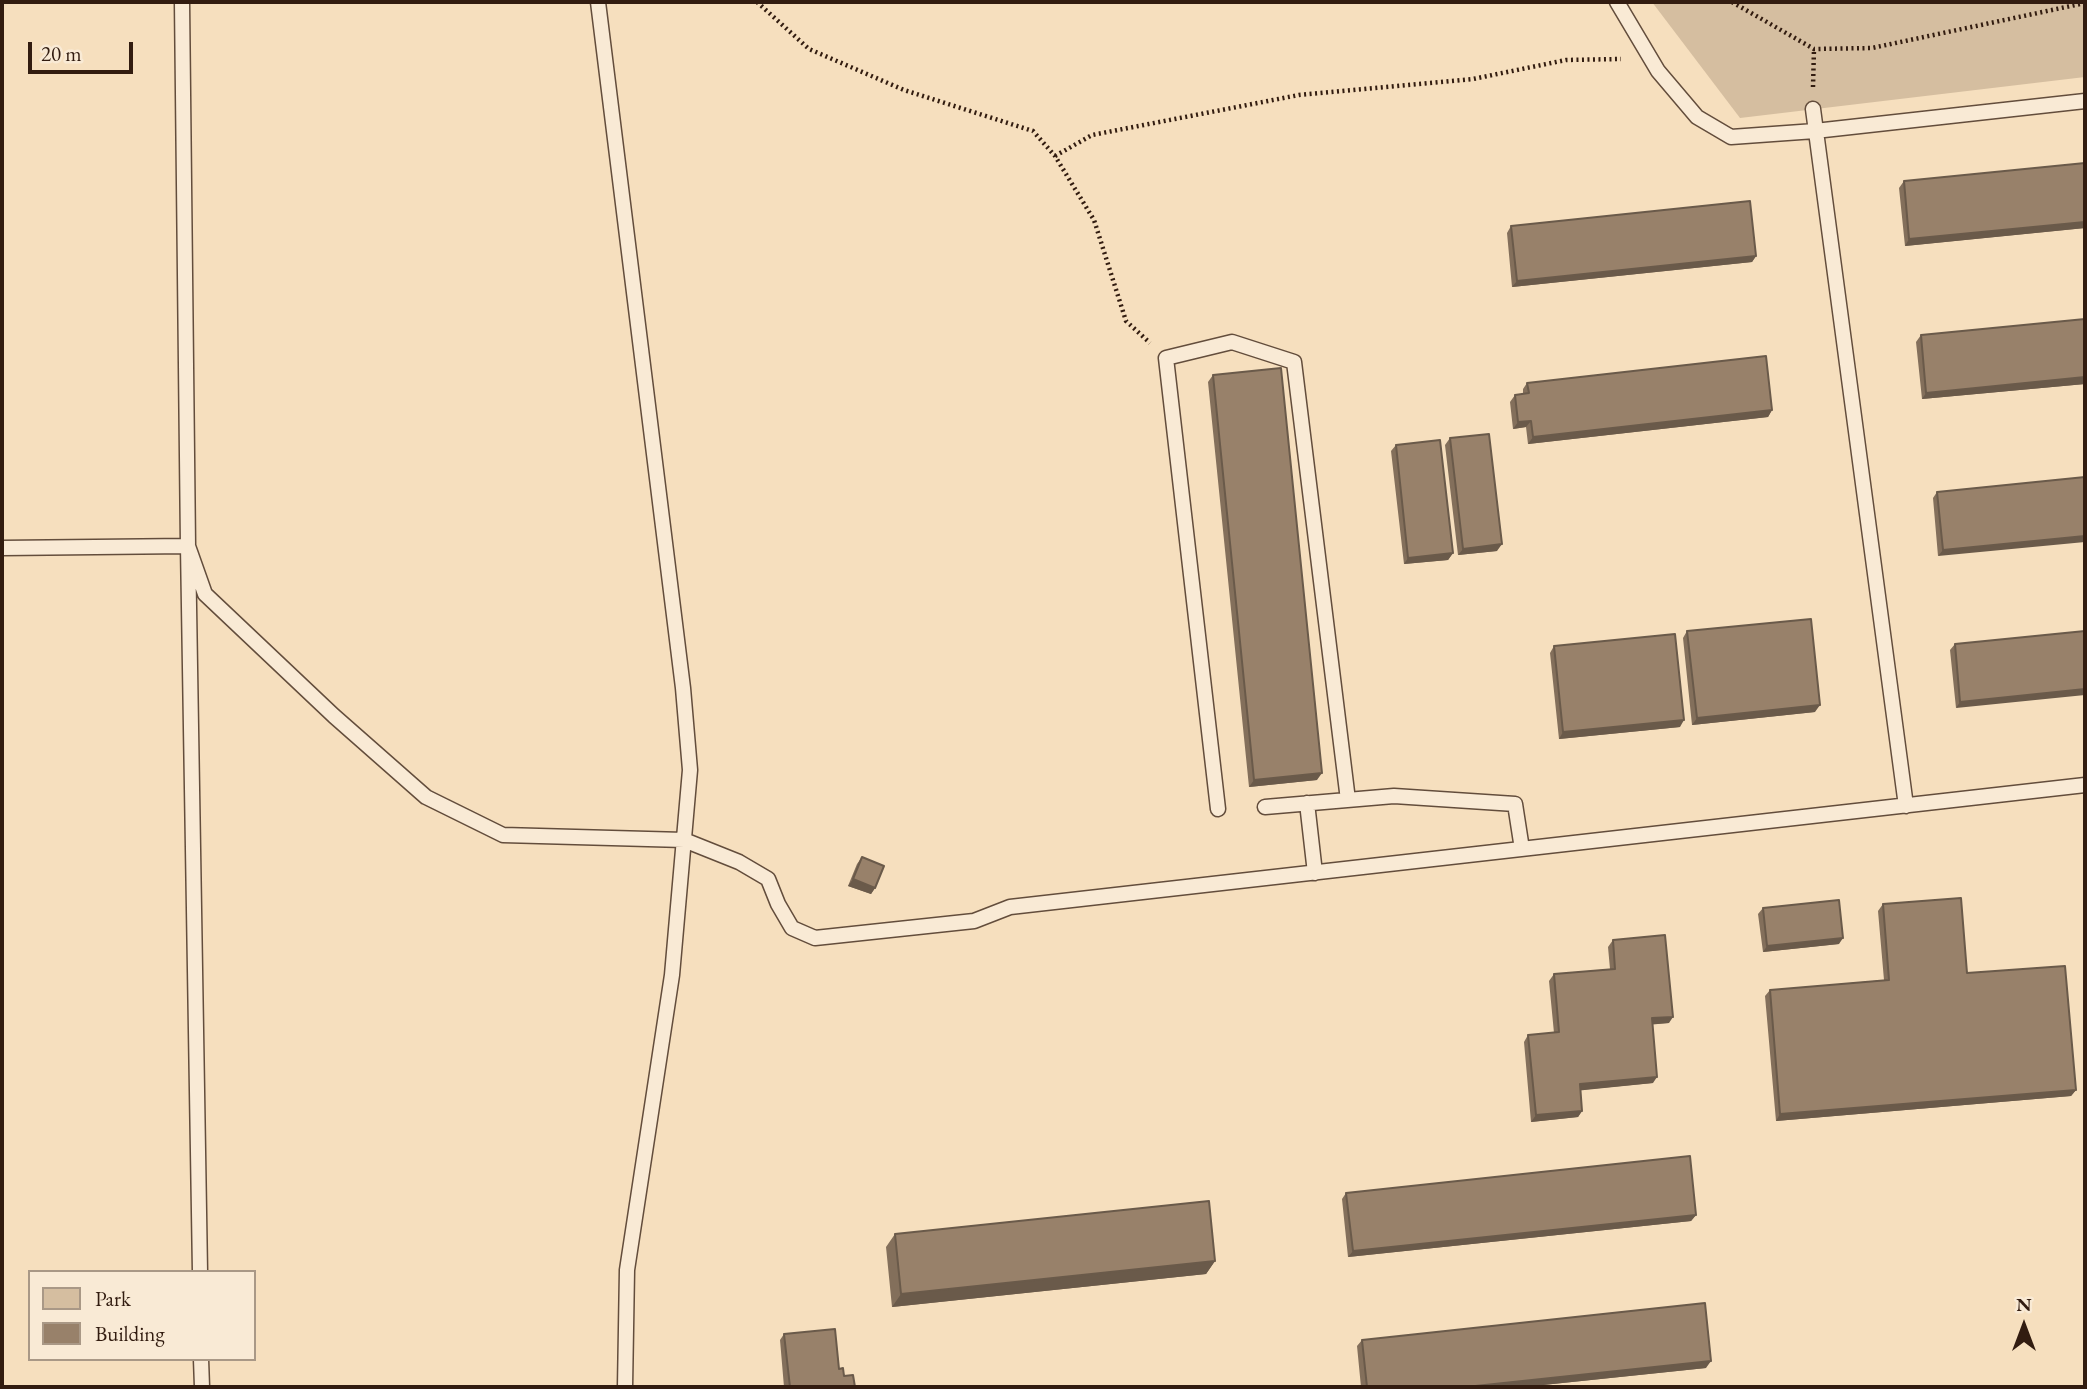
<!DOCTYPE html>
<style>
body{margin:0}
#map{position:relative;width:2087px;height:1389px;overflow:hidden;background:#f6dfbe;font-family:"EB Garamond",serif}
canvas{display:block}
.frame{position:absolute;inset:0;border:4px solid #321c10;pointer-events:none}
.legend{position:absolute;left:28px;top:1270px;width:228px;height:91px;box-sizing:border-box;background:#f9ead5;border:2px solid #a99886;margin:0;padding:9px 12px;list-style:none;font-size:21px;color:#321c10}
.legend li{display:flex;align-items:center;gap:14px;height:35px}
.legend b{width:35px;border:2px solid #a99886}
.north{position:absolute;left:1989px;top:1291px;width:70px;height:70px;-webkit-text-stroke:5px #f9ead5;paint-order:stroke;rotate:0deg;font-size:19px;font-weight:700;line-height:28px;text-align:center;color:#321c10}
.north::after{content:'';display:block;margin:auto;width:24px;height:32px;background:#321c10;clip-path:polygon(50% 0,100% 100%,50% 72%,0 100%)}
.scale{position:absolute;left:28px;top:42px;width:105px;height:32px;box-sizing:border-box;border:4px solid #321c10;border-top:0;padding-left:9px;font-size:21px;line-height:24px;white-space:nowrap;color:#321c10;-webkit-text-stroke:5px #f9ead5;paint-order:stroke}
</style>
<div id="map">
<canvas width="2087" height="1389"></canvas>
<div class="frame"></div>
<ul class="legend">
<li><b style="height:19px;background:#d5bea0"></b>Park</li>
<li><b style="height:19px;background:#98816a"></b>Building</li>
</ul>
<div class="north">N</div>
<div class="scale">20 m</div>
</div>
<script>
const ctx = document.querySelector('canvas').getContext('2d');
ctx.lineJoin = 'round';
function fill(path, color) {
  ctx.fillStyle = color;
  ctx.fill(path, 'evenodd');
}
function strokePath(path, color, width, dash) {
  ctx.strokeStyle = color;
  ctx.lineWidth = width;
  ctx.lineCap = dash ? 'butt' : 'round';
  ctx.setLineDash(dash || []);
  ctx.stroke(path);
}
fill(new Path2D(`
 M1652,2H2085V77L1740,118Z`), '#d5bea0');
const service = new Path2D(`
 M182,2L188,546L200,1272
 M598,2L683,688L690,770L672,975L627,1270L625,1387
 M1617,2L1658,71L1697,117L1731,137L1815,131L2085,101
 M1813,109L1906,806
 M2,548L188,546L205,594L334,716L426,797L503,835L684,840L739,862L768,879L778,904L792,928L815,938L974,921L1010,907L2085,785
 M1307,803L1315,873
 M1265,807L1394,796L1515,804L1522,849
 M1218,809L1166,358L1232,342L1294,362L1348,800
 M201,1359L202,1387`);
strokePath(service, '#634d3c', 17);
strokePath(new Path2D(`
 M757,2L809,49L904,90L1033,131L1055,156L1094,220L1126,321L1150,343
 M1732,2L1814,49L1872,48L2085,3
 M1813,87L1814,49
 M1055,156L1092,135L1299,95L1473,79L1566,60L1621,59`), '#321c10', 4.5, [2, 3.5]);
strokePath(service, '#f9ead5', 14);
fill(new Path2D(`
 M2085,163V228L1905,246L1899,188L1904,181Z
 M1511,226L1756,256L1752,262L1512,287L1507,233Z
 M2085,319V384L1922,399L1916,342L1921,335Z
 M1213,375L1317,780L1249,787L1208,382Z
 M1527,383L1772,410L1768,417L1528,444L1526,427L1513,429L1510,402L1515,395L1523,394V389Z
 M1450,438L1497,551L1458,555L1445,445Z
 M1396,445L1453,553L1448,560L1404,564L1391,451Z
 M2085,477L1938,556L1933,498L1937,492Z
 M1687,631L1815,712L1692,725L1683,638Z
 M2085,631L1956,708L1950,650L1955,644Z
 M1554,646L1680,727L1559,739L1550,653Z
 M862,857L875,888L871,894L848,886L857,864Z
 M1883,904L1967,973L2076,1090L2071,1096L1776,1121L1765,996L1770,990L1884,980L1878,911Z
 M1763,908L1839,944L1763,952L1758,914Z
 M1613,940L1669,1023L1652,1024L1653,1083L1580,1090L1582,1111L1578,1117L1531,1122L1524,1042L1528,1035L1554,1033L1549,981L1554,974L1610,969L1608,947Z
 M1346,1193L1696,1215L1691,1221L1348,1257L1342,1199Z
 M895,1234L1215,1261L1206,1274L892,1307L886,1247Z
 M784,1334L839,1369L855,1387H784L780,1340Z
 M1362,1340L1706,1368L1524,1387H1361L1357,1346Z`), '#836f5b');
fill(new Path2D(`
 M2085,222V228L1905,246L1909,239Z
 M1756,256L1752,262L1512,287L1517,281Z
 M2085,377V384L1922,399L1926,393Z
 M1772,410L1768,417L1528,444L1533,437Z
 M1531,421L1526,427L1513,429L1518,422Z
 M2085,536V542L1938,556L1943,550Z
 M1502,544L1497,551L1458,555L1463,549Z
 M1453,553L1448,560L1404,564L1408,558Z
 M2085,689V695L1956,708L1960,702Z
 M1820,705L1815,712L1692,725L1697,718Z
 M1684,720L1680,727L1559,739L1563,732Z
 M1322,773L1317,780L1249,787L1254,780Z
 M853,879L875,888L871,894L848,886Z
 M1843,938L1839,944L1763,952L1767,946Z
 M1673,1017L1669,1023L1647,1025L1652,1018Z
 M1657,1077L1653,1083L1575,1091L1580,1084Z
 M2076,1090L2071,1096L1776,1121L1780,1114Z
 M1582,1111L1578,1117L1531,1122L1536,1115Z
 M1696,1215L1691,1221L1348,1257L1353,1251Z
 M1215,1261L1206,1274L892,1307L901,1294Z
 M1711,1361L1706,1368L1524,1387H1466Z`), '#6a5a4a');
const building = new Path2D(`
 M2085,163V222L1909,239L1904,181Z
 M1750,201L1756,256L1517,281L1511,226Z
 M2085,319V377L1926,393L1921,335Z
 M1766,356L1772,410L1533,437L1531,421L1518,422L1515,395L1529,393L1527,383Z
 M1281,368L1322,773L1254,780L1213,375Z
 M1489,434L1502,544L1463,549L1450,438Z
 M1440,440L1453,553L1408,558L1396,445Z
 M2085,477V536L1943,550L1937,492Z
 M1811,619L1820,705L1697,718L1687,631Z
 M2085,631V689L1960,702L1955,644Z
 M1675,634L1684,720L1563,732L1554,646Z
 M862,857L884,866L875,888L853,879Z
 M1961,898L1967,973L2065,966L2076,1090L1780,1114L1770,990L1889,980L1883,904Z
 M1839,900L1843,938L1767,946L1763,908Z
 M1665,935L1673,1017L1652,1018L1657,1077L1580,1084L1582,1111L1536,1115L1528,1035L1559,1032L1554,974L1615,969L1613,940Z
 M1690,1156L1696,1215L1353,1251L1346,1193Z
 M1209,1201L1215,1261L901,1294L895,1234Z
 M1705,1303L1711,1361L1466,1387H1367L1362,1340Z
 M835,1329L839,1369L843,1368L844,1376L853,1375L855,1387H790L784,1334Z`);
fill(building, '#98816a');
strokePath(building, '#6a5a4a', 2);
</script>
